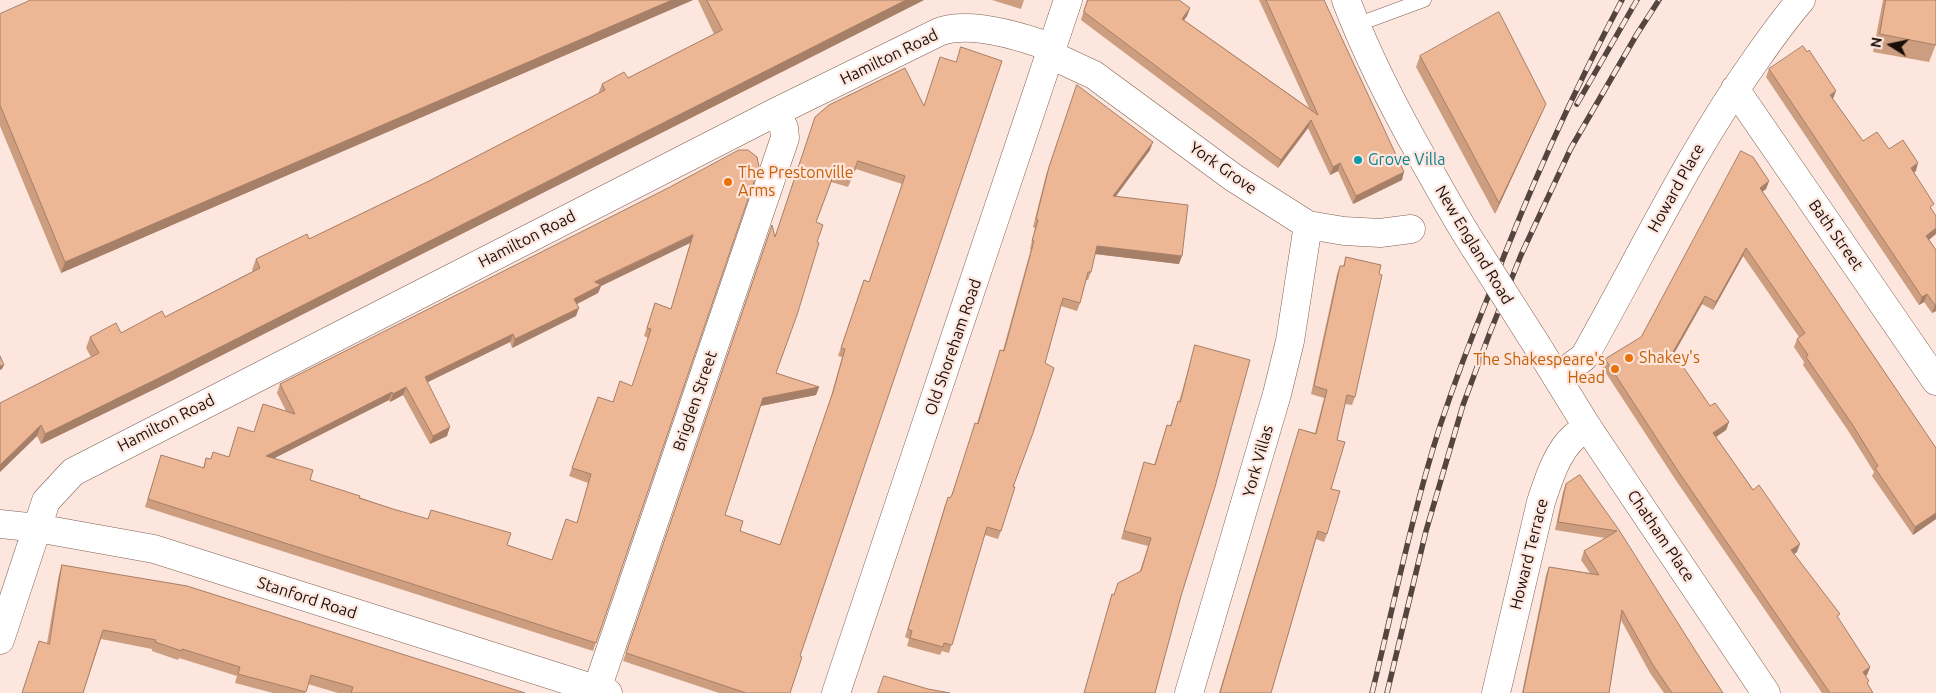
<!DOCTYPE html>
<style>
body{margin:0}
#map{position:relative;width:1936px;height:693px;overflow:hidden;background:#fde6dd;font-family:Ubuntu,sans-serif}
canvas{display:block}
.north{position:absolute;left:1866px;top:20px;width:50px;height:50px;-webkit-text-stroke:4px #fde6dd;paint-order:stroke;rotate:280deg;font-size:14px;font-weight:700;line-height:20px;text-align:center;color:#1a0e09}
.north::after{content:'';display:block;margin:auto;width:18px;height:22px;background:#1a0e09;clip-path:polygon(50% 0,100% 100%,50% 72%,0 100%)}
</style>
<div id="map">
<canvas width="1936" height="693"></canvas>
<div class="north">N</div>
</div>
<script>
const ctx = document.querySelector('canvas').getContext('2d');
ctx.lineJoin = 'round';
function strokePath(path, color, width, dash) {
  ctx.strokeStyle = color;
  ctx.lineWidth = width;
  ctx.lineCap = dash ? 'butt' : 'round';
  ctx.setLineDash(dash || []);
  ctx.stroke(path);
}
function fill(path, color) {
  ctx.fillStyle = color;
  ctx.fill(path, 'evenodd');
}
function write(font, color, halo, rows, align = 'center') {
  ctx.font = font + ' Ubuntu,sans-serif';
  ctx.lineWidth = 4.5;
  ctx.setLineDash([]);
  ctx.textBaseline = 'middle';
  ctx.strokeStyle = halo;
  ctx.fillStyle = color;
  for (const [text, x, y, turn = 0] of rows) {
    ctx.save();
    ctx.translate(x, y);
    ctx.rotate((+turn || 0) * Math.PI / 180);
    ctx.textAlign = isNaN(turn) ? turn : align;
    if (halo) ctx.strokeText(text, 0, 0);
    ctx.fillText(text, 0, 0);
    ctx.restore();
  }
}
const lane = new Path2D(`
 M1356,25L1424,0`);
const street = new Path2D(`
 M1051,55L1094,75L1234,178L1308,225L1344,231L1380,233L1411,229
 M1735,89L1936,381
 M1557,377L1584,357C1641,256 1690,152 1757,58C1771,38 1785,18 1801,0
 M0,524L37,528L154,549L608,693
 M0,640L46,501L73,472L776,112L939,32C970,20 1023,37 1053,48
 M597,689L785,138L784,128L776,112
 M1189,693L1277,394L1290,341L1308,225
 M1496,693L1541,502C1548,481 1557,451 1575,436C1579,433 1584,431 1588,428`);
const secondary = new Path2D(`
 M1346,0C1367,55 1394,108 1423,159C1440,189 1456,219 1475,248
 M1538,347L1588,428L1766,693`);
const primary = new Path2D(`
 M836,693L1068,0`);
strokePath(lane, '#7f5f52', 15);
strokePath(street, '#7f5f52', 29);
strokePath(secondary, '#7f5f52', 29);
strokePath(primary, '#7f5f52', 29);
strokePath(lane, '#fff', 14);
strokePath(street, '#fff', 28);
strokePath(secondary, '#fff', 28);
strokePath(primary, '#fff', 28);
const rail = new Path2D(`
 M1577,104L1637,0
 M1372,693C1394,604 1412,514 1440,426C1455,381 1472,336 1490,292C1528,192 1572,94 1622,0
 M1387,693L1426,531L1463,405L1489,335L1521,255L1571,148L1637,34L1659,0`);
strokePath(rail, '#54453f', 5.5);
strokePath(rail, '#fde6dd', 4, [11]);
const secondaryBridge = new Path2D(`
 M1475,248L1538,347`);
strokePath(secondaryBridge, '#7f5f52', 29, []);
strokePath(secondaryBridge, '#fff', 28);
fill(new Path2D(`
 M693,0L61,273L0,126V14Z
 M698,0H924L161,386L41,444L37,436L0,472L91,357L86,348L90,337L121,333L165,317L253,271L252,270L256,259L309,239L429,181L598,94L602,84L628,78L714,34Z
 M992,0H1024L1021,9Z
 M1087,0H1179L1190,8L1187,16L1184,20L1309,108L1259,0H1324L1402,180L1353,204L1338,171L1330,175L1308,128L1278,168L1081,20Z
 M1883,0H1936V44L1929,62L1873,52Z
 M1420,56L1541,115L1495,214L1416,67Z
 M1769,69L1833,99L1863,141L1889,149L1916,171L1914,172L1932,210L1929,239L1936,250V311L1932,313L1924,302L1919,305L1766,77Z
 M1077,85L1150,150L1116,196L1179,264L1095,254L1091,272L1088,280H1086L1080,303L1077,311L1061,306L1045,363L1013,487L1001,531L998,539L985,535L949,653L942,651L940,655L907,646L909,639L905,637L945,505L951,496L977,423L1000,350H1003L1031,249H1030L1035,228L1033,227L1046,175Z
 M924,106L800,656L790,693H719L623,661L769,233L775,237L815,117ZM856,169L902,184L869,282L864,280L838,356L842,357L830,400L780,545L740,531L725,515L761,406L816,395L819,387L776,373L816,222L831,182L848,187Z
 M759,167L593,651L145,507L161,455L203,468L206,458L210,459L229,457L238,427L254,432L263,404L286,411L277,393L280,384ZM690,243L671,309L655,303L644,336L648,338L632,386L613,402L598,397L569,476L588,483L577,523L551,560L507,545L393,509L310,480L274,458L389,400L390,402L403,395L430,444L447,436L427,382L510,342L512,348L576,316L577,304L598,293L601,286Z
 M1769,181L1766,189L1762,192L1936,448V519L1913,535L1872,476L1874,472L1849,432L1803,365L1804,362L1794,347L1797,339L1799,337L1743,256L1713,310L1702,304L1674,354L1710,406L1729,422L1726,430L1716,437L1797,552L1794,554L1870,667L1867,675L1865,676L1868,684L1873,693H1822L1675,479L1602,367L1605,359L1641,337Z
 M1346,257L1355,397L1352,405L1345,404L1337,440L1327,534L1324,542L1316,539L1271,693H1219L1231,653L1299,429L1315,433L1324,398L1311,394L1337,274L1340,266H1343Z
 M1195,345L1181,596L1155,693H1084L1112,594L1114,595L1140,571L1148,546L1121,539L1144,462L1154,465L1167,425L1170,426L1178,401L1179,402Z
 M1580,475L1700,658L1723,693H1664L1650,673L1621,620L1609,693H1522L1546,575L1549,567L1590,573L1581,560L1584,551L1605,538L1555,530L1563,492L1566,484Z
 M62,565L525,693H338L308,684L305,693H273L235,683L237,676L179,658L178,660L152,651V649L101,639L83,693L47,643L59,574Z`), '#cc9d7f');
fill(new Path2D(`
 M672,0H693L61,273L65,262Z
 M906,0H924L161,386L41,444L45,434Z
 M1190,8L1187,16L1179,27L1182,19Z
 M1836,91L1833,99L1830,95Z
 M1546,104L1541,115L1495,214L1499,203Z
 M1311,120L1308,128L1278,168L1281,160Z
 M1153,142L1150,150L1110,204L1113,196Z
 M1340,163L1338,171L1330,175L1333,167Z
 M1918,163L1916,171L1908,176L1911,168Z
 M1404,172L1402,180L1353,204L1356,196Z
 M1769,181L1766,189L1757,196L1760,188Z
 M1936,228V234L1924,244L1926,236Z
 M693,235L690,243L601,286L598,293L571,307L574,299L595,282Z
 M1097,246L1182,256L1179,264L1095,254Z
 M1746,248L1743,256L1713,310L1716,302Z
 M1927,294L1924,302L1919,305L1922,297Z
 M1705,296L1702,304L1670,360L1673,352Z
 M1935,305H1936V311L1932,313Z
 M579,308L576,316L512,348L515,339Z
 M513,334L510,342L422,385L425,377Z
 M4,365L2,369L0,370V366Z
 M406,387L403,395L390,402L393,394Z
 M819,387L816,395L760,406L763,398Z
 M392,392L389,400L263,464L266,456Z
 M1729,422L1726,430L1710,441L1713,433Z
 M41,425L37,436L0,472V465Z
 M450,427L447,436L430,444L433,436Z
 M1936,513V519L1913,535L1915,527Z
 M1800,544L1797,552L1788,558L1791,550Z
 M1870,667L1867,675L1860,680L1863,672Z`), '#a67f68');
const building = new Path2D(`
 M31,0H672L65,262L0,105V14Z
 M707,0H906L165,375L45,434L41,425L0,465V403L99,353L90,337L116,323L121,333L162,311L165,317L260,268L256,259L307,234L309,239L429,181L605,90L602,84L624,72L628,78L722,30Z
 M1088,0H1179L1190,8L1182,19L1318,115L1266,0H1324L1404,172L1356,196L1340,163L1333,167L1311,120L1281,160L1084,12Z
 M1886,0H1936V45L1880,34Z
 M1499,12L1546,104L1499,203L1420,56Z
 M1803,46L1807,52L1809,50L1836,91L1830,95L1863,141L1877,132L1889,149L1903,140L1918,163L1911,168L1934,204L1930,207L1936,216V228L1926,236L1936,250V305H1935L1927,294L1922,297L1769,69Z
 M961,47L1002,61L800,656L802,657L790,693H746L626,653L772,225L775,237L815,117L829,105L905,68L924,106L940,57L956,62ZM858,161L905,176L869,282L864,280L841,348L845,349L833,392L780,545L740,531L743,521L725,515L763,398L819,387L776,373L797,315L819,243L817,242L823,225L816,222L834,174L851,179Z
 M1077,85L1153,142L1113,196L1188,205L1182,256L1097,246L1091,272H1088L1080,303L1063,298L1045,363L1054,368L1033,433L1013,487H1015L1001,531L987,527L952,645L944,643L943,647L910,638L912,631L908,629L948,497L950,498L952,495L975,423L978,424L1000,350L1004,351L1034,241H1032L1038,220L1036,219L1049,167Z
 M739,150H748L757,157L759,167L596,643L148,499L161,455L204,468L206,458L211,459L213,452L229,457L238,427L254,432L263,404L295,414L280,384L670,187ZM693,235L671,309L655,303L647,328L651,329L632,386L620,381L613,402L598,397L572,468L591,474L577,523L566,519L552,560L507,545L511,533L431,510L428,519L393,509L359,498L360,496L310,480L313,470L266,456L392,392L393,394L406,387L433,436L450,427L425,377L513,334L515,339L579,308L574,299L601,285L595,282Z
 M1741,151L1753,157L1769,181L1760,188L1936,448V513L1915,527L1875,468L1878,466L1852,424L1806,357L1808,355L1797,339L1805,333L1746,248L1716,302L1705,296L1673,352L1710,406L1715,403L1729,422L1713,433L1753,490L1759,485L1800,544L1791,550L1840,614L1837,616L1870,667L1863,672L1869,681L1867,683L1873,693H1830L1678,471L1605,359L1641,337Z
 M1346,257L1381,265L1379,274L1382,275L1355,397L1347,395L1337,440L1345,442L1331,489L1340,491L1327,534L1318,531L1271,693H1220L1234,645L1299,429L1316,434L1327,390L1314,386L1340,266H1344Z
 M1195,345L1250,360L1215,487L1181,596L1155,693H1084L1112,594L1114,595L1118,583L1141,571L1151,538L1124,531L1144,462L1155,465L1167,425L1171,426L1178,401L1180,402Z
 M0,356L4,365L0,366Z
 M1580,475L1619,530L1700,658L1723,693H1672L1653,665L1622,610L1609,693H1523L1549,567L1599,575L1584,551L1617,531L1558,522L1566,484Z
 M62,565L187,586L525,693H351L353,687L311,675L306,692L238,674L240,667L182,649V651L155,642L156,640L103,630L83,693H22L39,641L49,644Z
 M884,676L928,689L950,693H878Z`);
fill(building, '#edb694');
strokePath(building, '#a67f68', 1);
for (const [x, y, r, color] of [
 [1358,160,5,"#0f9aa8"],
 [728,182,5,"#e8710a"],
 [1629,358,5,"#e8710a"],
 [1615,369,5,"#e8710a"]
]) {
  const dot = new Path2D();
  dot.arc(x, y, r, 0, 2 * Math.PI);
  ctx.fillStyle = color;
  ctx.fill(dot);
  strokePath(dot, '#fde6dd', 2);
}
write('16px', '#1a0e09', '#fde6dd', [
 ["Hamilton Road",889,57,-26],
 ["York Grove",1223,168,35],
 ["Howard Place",1676,188,-61],
 ["Bath Street",1836,235,55],
 ["Hamilton Road",527,239,-27],
 ["New England Road",1474,245,59],
 ["Old Shoreham Road",953,347,-71],
 ["Brigden Street",695,401,-71],
 ["Hamilton Road",166,423,-27],
 ["York Villas",1258,461,-74],
 ["Chatham Place",1661,536,56],
 ["Howard Terrace",1529,554,-76],
 ["Stanford Road",307,598,18]
]);
write('16px', '#0d838f', '#fde6dd', [
 ["Grove Villa",1368,160]
], 'left');
write('16px', '#c56008', '#fde6dd', [
 ["The Prestonville",738,173],
 ["Arms",738,191],
 ["Shakey's",1639,358],
 ["The Shakespeare's",1605,360,"right"],
 ["Head",1605,378,"right"]
], 'left');
</script>
